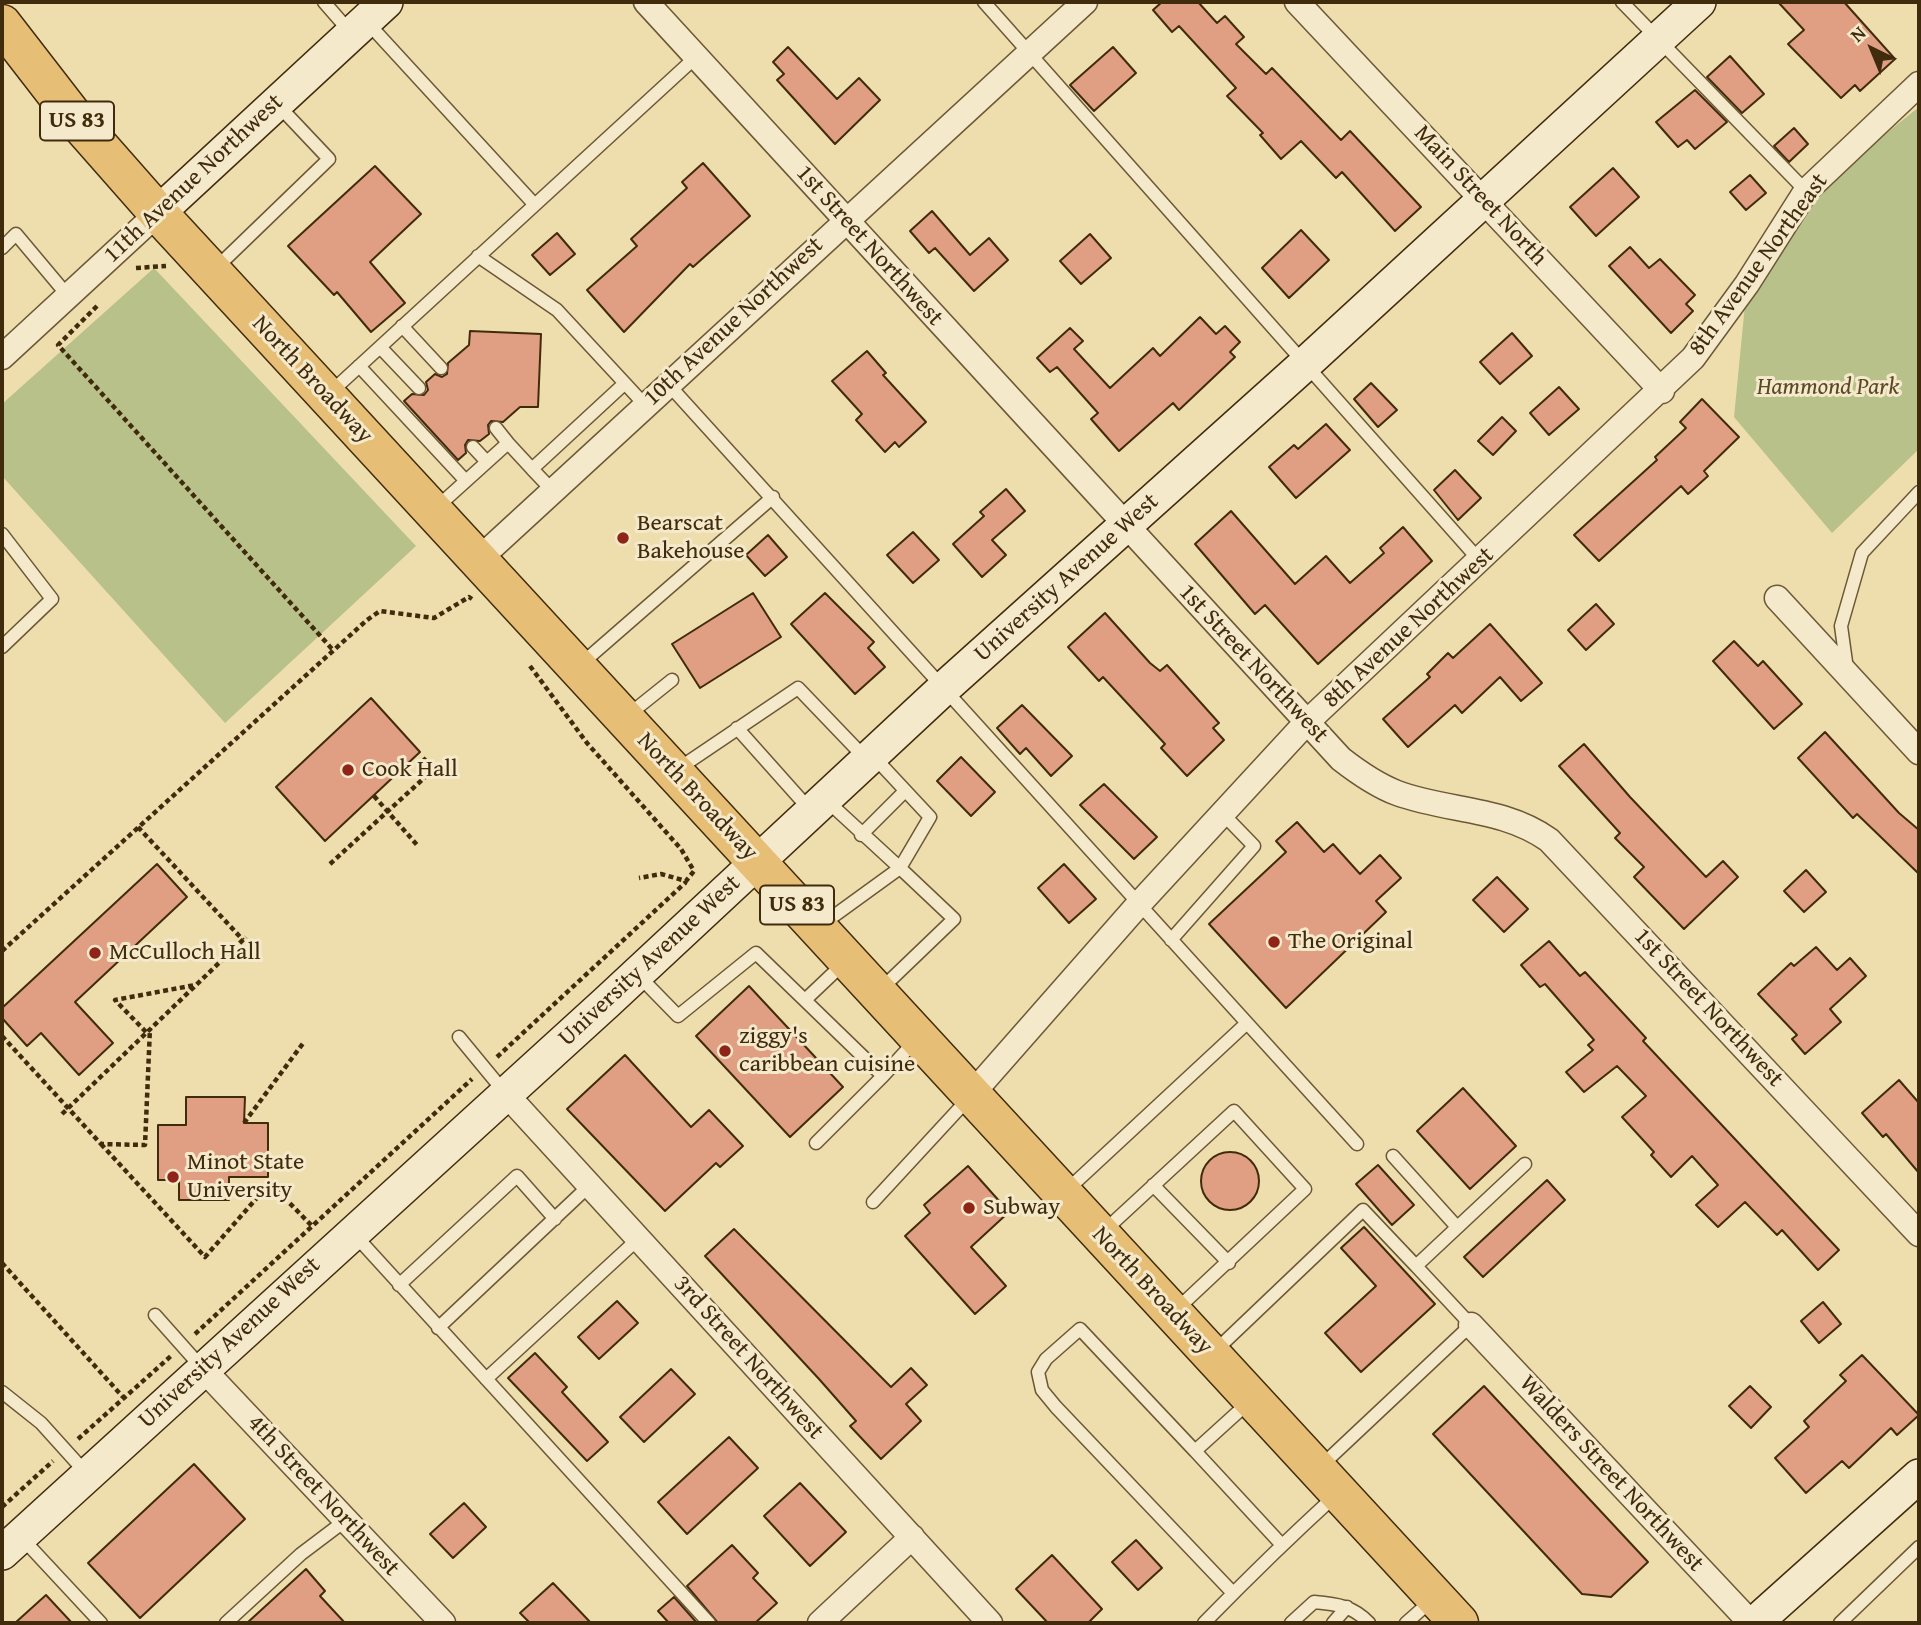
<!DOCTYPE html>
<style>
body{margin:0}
#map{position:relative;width:1921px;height:1625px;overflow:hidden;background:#eeddad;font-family:"Gentium Book Plus",serif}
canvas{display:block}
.frame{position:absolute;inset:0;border:4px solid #412b0d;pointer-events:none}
.north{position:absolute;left:1837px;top:14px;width:70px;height:70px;-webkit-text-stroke:5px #f4e9ca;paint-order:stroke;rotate:317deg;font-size:19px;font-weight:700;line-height:28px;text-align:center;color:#412b0d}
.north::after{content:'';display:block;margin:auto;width:24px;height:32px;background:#412b0d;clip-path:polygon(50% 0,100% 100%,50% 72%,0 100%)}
</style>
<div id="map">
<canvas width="1921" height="1625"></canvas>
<div class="frame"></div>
<div class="north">N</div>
</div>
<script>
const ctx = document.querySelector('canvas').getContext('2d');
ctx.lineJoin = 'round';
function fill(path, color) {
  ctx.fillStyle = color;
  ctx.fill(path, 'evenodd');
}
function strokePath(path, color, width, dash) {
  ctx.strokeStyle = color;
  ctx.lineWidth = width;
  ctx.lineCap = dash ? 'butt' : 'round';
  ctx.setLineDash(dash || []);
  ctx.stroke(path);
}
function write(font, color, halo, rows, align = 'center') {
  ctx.font = font + ' "Gentium Book Plus",serif';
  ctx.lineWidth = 6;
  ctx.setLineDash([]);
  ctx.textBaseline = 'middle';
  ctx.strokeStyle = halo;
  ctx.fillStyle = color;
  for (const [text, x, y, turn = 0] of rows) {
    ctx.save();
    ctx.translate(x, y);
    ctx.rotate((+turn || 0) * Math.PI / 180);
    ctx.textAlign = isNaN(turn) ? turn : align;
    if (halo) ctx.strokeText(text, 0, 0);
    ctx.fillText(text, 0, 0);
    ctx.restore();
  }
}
fill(new Path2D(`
 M1919,107V449L1832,533L1734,417L1747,284L1839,171Z
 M154,268L416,546L225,723L2,476V404Z`), '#b9c18a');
const building = new Path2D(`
 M1162,2H1198L1217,23L1225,16L1244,37L1236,44L1266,74L1272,68L1341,140L1350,131L1421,207L1395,231L1342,172L1336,178L1301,141L1281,159L1260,135L1263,133L1227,96L1236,88L1179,26L1172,32L1153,10Z
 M1778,2H1844L1895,59L1860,91L1855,85L1841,98L1788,44L1804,30Z
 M788,47L837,99L859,78L880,100L835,144L777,80L784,74L773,62Z
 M1113,47L1136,73L1094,111L1070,85Z
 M1730,56L1764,94L1742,113L1707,77Z
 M1695,90L1727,122L1695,149L1687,140L1678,147L1656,122Z
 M1794,128L1808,144L1789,162L1774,146Z
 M703,163L750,216L693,267L690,264L624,332L587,290L637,246L631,239L687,188L682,182Z
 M375,166L421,214L370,262L405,303L371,332L337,292L334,295L288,246Z
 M1613,168L1639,197L1596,236L1570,207Z
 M1750,175L1766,193L1746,210L1730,192Z
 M932,211L970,255L989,238L1008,260L974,291L935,248L929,253L910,231Z
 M1301,230L1329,260L1289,298L1262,268Z
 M557,233L575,254L550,275L532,255Z
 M1090,234L1111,258L1081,284L1060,261Z
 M1630,247L1649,268L1660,259L1695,295L1686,304L1693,311L1671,333L1609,266Z
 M1200,317L1216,334L1225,326L1240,342L1230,352L1235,357L1179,410L1173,403L1119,451L1091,419L1098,413L1057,367L1050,372L1037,358L1070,328L1083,341L1074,349L1110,388L1153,348L1160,356Z
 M470,331L541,334L538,407H520L503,422L491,421L488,425L489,434L480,441L468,440L465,445L466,453L458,460L404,401L412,394L424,395L428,390L426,382L435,374L442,377L447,374L448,363L469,345Z
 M1512,333L1532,356L1500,384L1480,362Z
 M867,351L886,373L883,375L926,422L899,447L895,442L885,452L856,420L862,414L832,381Z
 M1371,383L1397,410L1378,427L1354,399Z
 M1559,387L1579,409L1549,435L1530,413Z
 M1702,399L1739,437L1704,471L1708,476L1688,494L1681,486L1599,561L1574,535L1657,460L1655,457L1686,428L1680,422Z
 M1502,417L1516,431L1493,455L1478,441Z
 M1326,424L1350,450L1296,498L1269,467L1294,445L1298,449Z
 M1455,470L1481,498L1458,520L1434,490Z
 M1006,489L1025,511L992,540L1006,555L982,577L953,544L984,516L980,512Z
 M1231,511L1295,584L1326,556L1350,583L1384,553L1380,548L1403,527L1432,561L1318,664L1265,605L1255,614L1195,544Z
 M913,532L939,560L913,583L887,555Z
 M768,535L787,557L765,576L746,555Z
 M753,593L781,637L700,688L672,644Z
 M825,593L874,642L868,648L885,667L855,694L791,624Z
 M1596,604L1614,624L1586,650L1568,630Z
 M1105,613L1150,663L1160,671L1167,665L1219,723L1213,728L1224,740L1187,776L1161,748L1165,744L1103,677L1099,681L1068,647Z
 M1490,624L1542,683L1521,701L1500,677L1462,713L1455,705L1408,747L1383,719L1430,677L1427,674L1448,653L1453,658Z
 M1734,641L1758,666L1763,661L1802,704L1774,729L1713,661Z
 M371,698L420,752L325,841L276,787Z
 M1022,705L1072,756L1051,776L1026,748L1020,754L997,728Z
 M1825,732L1899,813L1919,830V874L1857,814L1853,818L1798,758Z
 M1584,744L1630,797L1706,877L1723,861L1738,877L1684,929L1634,877L1644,867L1615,838L1620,833L1559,766Z
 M961,757L995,792L971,816L937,781Z
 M1104,784L1157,837L1134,859L1080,805Z
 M1297,822L1324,852L1333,844L1360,874L1380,855L1401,878L1376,901L1386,912L1286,1008L1209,924L1286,852L1276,841Z
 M157,864L187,897L75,1002L113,1043L79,1075L41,1033L27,1046L2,1018V1008Z
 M1064,864L1096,899L1069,923L1038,888Z
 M1806,870L1826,892L1804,912L1784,891Z
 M1497,877L1528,909L1504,932L1473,900Z
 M1549,941L1580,976L1585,972L1646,1038L1643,1041L1839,1250L1818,1270L1782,1230L1777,1235L1745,1202L1718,1227L1696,1205L1718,1185L1692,1156L1671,1177L1651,1155L1654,1152L1622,1117L1646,1096L1617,1066L1584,1092L1566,1072L1593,1050L1588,1045L1594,1040L1545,984L1540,987L1521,965Z
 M1816,947L1837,970L1850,958L1866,976L1830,1009L1841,1022L1805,1054L1792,1039L1797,1035L1758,994L1791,963L1794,966Z
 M749,986L843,1087L790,1137L696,1036Z
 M625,1055L691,1127L709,1110L743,1146L720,1167L716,1163L665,1211L567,1109Z
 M1899,1080L1919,1103V1173L1886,1134L1883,1137L1862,1113Z
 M1463,1088L1516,1146L1470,1189L1417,1131Z
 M186,1097H245L244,1123H268V1177H229V1200H179V1180H158V1125H186Z
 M1201 1181a29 29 0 1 1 58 0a29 29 0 1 1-58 0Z
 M1378,1165L1414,1205L1392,1225L1356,1184Z
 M968,1166L1009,1212L971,1247L1006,1286L975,1314L905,1236L930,1213L924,1205Z
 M1547,1180L1565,1200L1483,1277L1464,1257Z
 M1364,1227L1435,1304L1361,1372L1325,1333L1376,1286L1341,1248Z
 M734,1229L891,1387L911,1368L927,1385L906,1404L921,1421L881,1459L850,1426L856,1421L819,1379L705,1256Z
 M617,1301L638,1323L599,1359L578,1337Z
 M1823,1302L1841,1324L1819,1343L1801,1321Z
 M535,1353L567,1387L562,1392L608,1442L587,1461L508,1378Z
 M1862,1355L1919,1415L1897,1435L1891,1428L1849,1468L1842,1461L1806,1493L1775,1458L1809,1427L1804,1421L1846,1381L1840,1375Z
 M671,1369L695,1394L644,1442L620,1417Z
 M1484,1386L1648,1562L1611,1597L1582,1594L1433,1434Z
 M1750,1386L1771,1407L1751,1428L1729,1406Z
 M729,1437L758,1468L687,1534L658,1502Z
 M194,1464L245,1519L140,1618L88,1563Z
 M800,1483L846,1532L810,1566L764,1516Z
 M464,1503L486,1527L453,1558L430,1534Z
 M1136,1540L1162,1568L1138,1590L1112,1562Z
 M732,1545L758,1573L753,1578L777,1603L755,1623H718L687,1586Z
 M1052,1555L1102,1609L1088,1623H1048L1016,1589Z
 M306,1569L325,1591L320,1596L345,1623H247Z
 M553,1583L591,1623H530L520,1613Z
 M46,1595L72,1623H15Z
 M674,1597L697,1623H669L658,1611Z`);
fill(building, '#e09e82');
strokePath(building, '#412b0d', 2);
const lane = new Path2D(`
 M324,2L351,33
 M984,2L1480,561
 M1622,2L1806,191
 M366,21L534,204
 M2,248L16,234L68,296
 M478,256L557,310L645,405
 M215,269L329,159L277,104
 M402,326L441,368
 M380,347L419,388
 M359,366L465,480
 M668,384L1247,1023
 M331,392L697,56
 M496,428L508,443
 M473,447L487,462
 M532,469L553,491
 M436,508L508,443L532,469L624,384
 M2,534L52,599L2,647
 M580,665L773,497
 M1847,669L1841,626L1862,553L1919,492
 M627,716L672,680
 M737,728L811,811
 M874,757L930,817L900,868L954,919L880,990
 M678,769L798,688L867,760
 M861,835L905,791
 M820,926L900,868L825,799
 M1171,940L1254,846L1222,813
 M637,974L678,1016L756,953L883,1076L816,1143
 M805,1000L844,963
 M459,1037L506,1094
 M883,1076L916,1040
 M1393,1156L1457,1227
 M1153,1185L1229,1263
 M1066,1191L1247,1023L1357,1144
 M873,1202L969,1098
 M1103,1232L1234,1111L1305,1189L1175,1311
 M353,1233L709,1623
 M399,1285L517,1176L555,1219
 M155,1315L203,1369
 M438,1328L590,1185
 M1214,1352L1363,1210L1416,1266L1525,1164
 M486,1379L638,1239
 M2,1392L41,1423L87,1474
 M1249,1402L1195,1451L1281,1544
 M1195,1451L1080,1329L1046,1359L1038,1372L1042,1390L1056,1407L1233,1593
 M1320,1467L1471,1325L1416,1266
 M20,1536L101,1623
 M226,1623L301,1554L346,1520
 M1204,1623C1247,1579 1291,1536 1336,1495
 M1291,1623L1314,1602C1337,1604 1353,1606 1369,1623
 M1333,1623L1347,1607
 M1406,1623L1432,1600
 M1840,1623L1919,1547`);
const street = new Path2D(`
 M646,2L1341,759C1359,773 1376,785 1397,793C1449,812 1502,807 1549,840L1919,1234
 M1297,2L1662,391
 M2,357L158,213
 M478,560L1085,2
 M1777,598L1919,752
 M506,1094L990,1623
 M971,1095L1138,905L1306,723L1693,358L1747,284L1806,191L1919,84
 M1471,1325L1751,1623
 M203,1369L443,1623
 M820,1623L912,1537`);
const secondary = new Path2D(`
 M158,213L386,2
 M2,1553L607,1002L942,690L1303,366L1699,2
 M1755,1623L1919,1476`);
const primary = new Path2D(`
 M2,24L77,121L158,213L1459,1623`);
strokePath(lane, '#6c5835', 15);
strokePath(street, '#6c5835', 27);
strokePath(secondary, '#412b0d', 36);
strokePath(primary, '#412b0d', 41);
strokePath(new Path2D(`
 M136,268L166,266
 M97,306L58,345L333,650
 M530,666L587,743L681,849L694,871L686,881L661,874L639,878
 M374,796L418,846
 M138,827L243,940
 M330,864L434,769L423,758
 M2,951L367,620L380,611L434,618L469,597L472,599
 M146,1032L115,1000L195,985
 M2,1036L101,1144L145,1145L150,1028
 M497,1057L686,882
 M62,1114L246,937
 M244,1123L304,1042
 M101,1144L205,1257L270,1183L312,1226
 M2,1263L123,1397
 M195,1334L472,1079
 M78,1439L171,1356
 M2,1507L53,1461`), '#412b0d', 4.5, [5, 3.5]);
strokePath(lane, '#f4e9ca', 12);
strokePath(street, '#f4e9ca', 24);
strokePath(secondary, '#f4e9ca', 33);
strokePath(primary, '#e7be76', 38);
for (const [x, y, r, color] of [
 [623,538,7,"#8f2418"],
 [348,770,7,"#8f2418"],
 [1274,942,7,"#8f2418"],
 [95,953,7,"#8f2418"],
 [725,1051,7,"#8f2418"],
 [173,1177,7,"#8f2418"],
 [969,1208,7,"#8f2418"]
]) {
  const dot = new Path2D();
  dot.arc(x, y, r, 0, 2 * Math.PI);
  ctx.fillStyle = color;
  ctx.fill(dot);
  strokePath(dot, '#f4e9ca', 2.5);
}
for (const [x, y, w] of [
 [77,121,74],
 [797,905,74]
]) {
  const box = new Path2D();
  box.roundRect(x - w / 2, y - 19.5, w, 39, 5);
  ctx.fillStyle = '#f4e9ca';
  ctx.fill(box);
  strokePath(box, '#412b0d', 2);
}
write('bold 23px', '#412b0d', null, [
 ["US 83",77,121],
 ["US 83",797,905]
]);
write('24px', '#412b0d', '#f4e9ca', [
 ["11th Avenue Northwest",194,179,-43],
 ["Main Street North",1480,196,47],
 ["1st Street Northwest",869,246,48],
 ["8th Avenue Northeast",1759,265,-54],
 ["10th Avenue Northwest",734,322,-43],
 ["North Broadway",312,380,47],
 ["University Avenue West",1067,578,-42],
 ["8th Avenue Northwest",1409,628,-43],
 ["1st Street Northwest",1253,664,47],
 ["North Broadway",697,797,47],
 ["University Avenue West",650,961,-43],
 ["1st Street Northwest",1708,1008,47],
 ["North Broadway",1152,1291,47],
 ["University Avenue West",230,1343,-43],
 ["3rd Street Northwest",748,1358,48],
 ["Walders Street Northwest",1611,1474,47],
 ["4th Street Northwest",323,1496,47]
]);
write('italic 24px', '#594926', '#f4e9ca', [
 ["Hammond Park",1828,388]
]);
write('24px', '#412b0d', '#f4e9ca', [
 ["Bearscat",637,524],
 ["Bakehouse",637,552],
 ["Cook Hall",362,770],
 ["The Original",1288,942],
 ["McCulloch Hall",109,953],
 ["ziggy's",739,1037],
 ["caribbean cuisine",739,1065],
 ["Minot State",187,1163],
 ["University",187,1191],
 ["Subway",983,1208]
], 'left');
</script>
